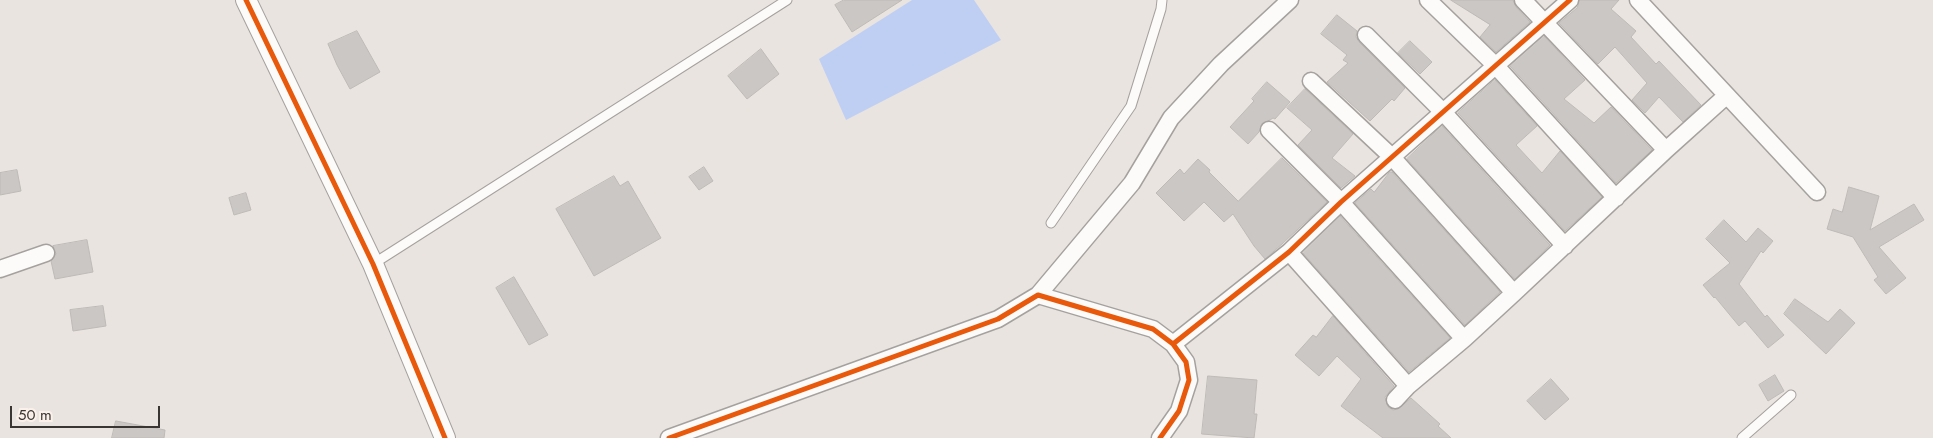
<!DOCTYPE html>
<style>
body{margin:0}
#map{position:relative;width:1933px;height:438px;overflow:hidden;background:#e9e4e0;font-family:Jost,sans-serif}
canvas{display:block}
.scale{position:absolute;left:10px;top:406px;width:150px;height:22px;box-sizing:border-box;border:2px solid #393532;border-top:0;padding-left:6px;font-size:15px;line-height:18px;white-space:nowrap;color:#393532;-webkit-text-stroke:4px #fbf1ea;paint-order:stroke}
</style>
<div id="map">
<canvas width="1933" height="438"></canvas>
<div class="scale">50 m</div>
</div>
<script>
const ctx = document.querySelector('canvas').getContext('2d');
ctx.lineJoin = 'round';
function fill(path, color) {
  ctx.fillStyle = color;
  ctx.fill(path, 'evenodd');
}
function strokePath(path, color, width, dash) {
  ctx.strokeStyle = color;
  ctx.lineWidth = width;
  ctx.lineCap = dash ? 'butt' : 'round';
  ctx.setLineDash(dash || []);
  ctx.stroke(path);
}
fill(new Path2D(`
 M912,0H974L1001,40L846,120L819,59Z`), '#bfcff4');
const building = new Path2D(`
 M844,0H902L852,32L835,5Z
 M1451,0H1513L1516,7L1530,22L1496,52L1480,37L1490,25Z
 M1580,0H1619L1611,9L1636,31L1631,37L1656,64L1659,61L1701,105L1683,122L1659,97L1645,113L1632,100L1647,83L1615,47L1598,64L1559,23L1577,8Z
 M1337,15L1357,31L1356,37L1359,42L1405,88L1394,101L1392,99L1370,121L1327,82L1348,63L1343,60L1347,55L1321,34Z
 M357,31L380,72L350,89L337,65L328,44Z
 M1544,36L1585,80L1564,99L1594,123L1611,107L1652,150L1616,183L1510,66Z
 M1410,41L1432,62L1420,74L1398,53Z
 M761,49L779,74L747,99L728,76Z
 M1495,80L1537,126L1516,145L1542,173L1560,151L1602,197L1565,231L1458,113Z
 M1267,82L1290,102L1275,119L1273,118L1270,120L1262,123L1259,132L1248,144L1230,127L1254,101L1252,99Z
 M1305,89L1353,134L1332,158L1355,176L1341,188L1298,145L1312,130L1287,108Z
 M1442,126L1550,245L1515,279L1407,159Z
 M1282,158L1327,202L1282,244L1265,259L1254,246L1233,214L1224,222L1204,202L1184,221L1156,193L1180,169L1184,174L1198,159L1210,170L1209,172L1238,201Z
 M704,167L713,181L699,190L689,177Z
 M17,170L21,191L0,195V173Z
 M1390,172H1392L1500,292L1465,325L1355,203L1371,189L1374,192Z
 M614,176L620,186L628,181L661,238L594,276L556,209Z
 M1849,187L1879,196L1870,230L1914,204L1924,220L1879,247L1906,278L1886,294L1874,280L1878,277L1853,237L1827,229L1833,209L1842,212Z
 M246,193L251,210L234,215L229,198Z
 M1340,216L1450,338L1409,372L1303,253Z
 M1724,220L1746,242L1758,228L1773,241L1763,253L1761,251L1739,284L1765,317L1767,315L1784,335L1768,348L1745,321L1739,326L1715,297L1714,298L1703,285L1730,263L1706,239Z
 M87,240L93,272L55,279L51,261L56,254L53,246Z
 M514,277L548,335L529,345L496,288Z
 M1795,299L1828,322L1840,309L1855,323L1826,354L1784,314Z
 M103,306L106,326L73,331L70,310Z
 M1333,316L1394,386L1385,397L1388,407L1393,410L1398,409L1411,398L1440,424L1438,426L1451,438H1383L1341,406L1361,379L1337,356L1319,376L1295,355L1313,335L1316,337Z
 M1775,375L1784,391L1768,401L1759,385Z
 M1208,376L1257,380L1254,414H1257L1254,438L1202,434Z
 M1551,379L1569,399L1545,420L1527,401Z
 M116,421L165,430L164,438H112Z`);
fill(building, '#cbc7c4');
strokePath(building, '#bebab7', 1);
const service = new Path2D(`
 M1051,223L1131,106L1161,9L1162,0
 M373,264L787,0
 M1742,438L1791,395`);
const minor = new Path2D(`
 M1428,0L1495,65L1616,198
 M1523,0L1666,150
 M1638,0L1817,192
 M1366,35L1443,112L1565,246
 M1311,81L1392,157L1514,293
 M1269,130L1341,202L1464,339
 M1289,252L1408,386
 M0,269L46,253
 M1038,295L1132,183L1171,118L1221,64L1290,0
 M1173,344L1289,252L1341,202L1570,0
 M1395,400L1408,386L1464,339L1514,293L1666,150L1726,96
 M669,438L998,319L1038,295L1153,329L1173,344L1186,362L1189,380L1179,411L1160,438`);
const tertiary = new Path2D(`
 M246,0L373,264L445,438`);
strokePath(service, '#a5a19e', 11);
strokePath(minor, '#a5a19e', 19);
strokePath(tertiary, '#a5a19e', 22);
strokePath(service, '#fcfbfa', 9);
strokePath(minor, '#fcfbfa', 16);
strokePath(tertiary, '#fcfbfa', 20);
strokePath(new Path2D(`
 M246,0L373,264L445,438
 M1173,344L1289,252L1341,202L1570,0
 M669,438L998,319L1038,295L1153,329L1173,344L1186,362L1189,380L1179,411L1160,438`), '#e8590c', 5);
</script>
